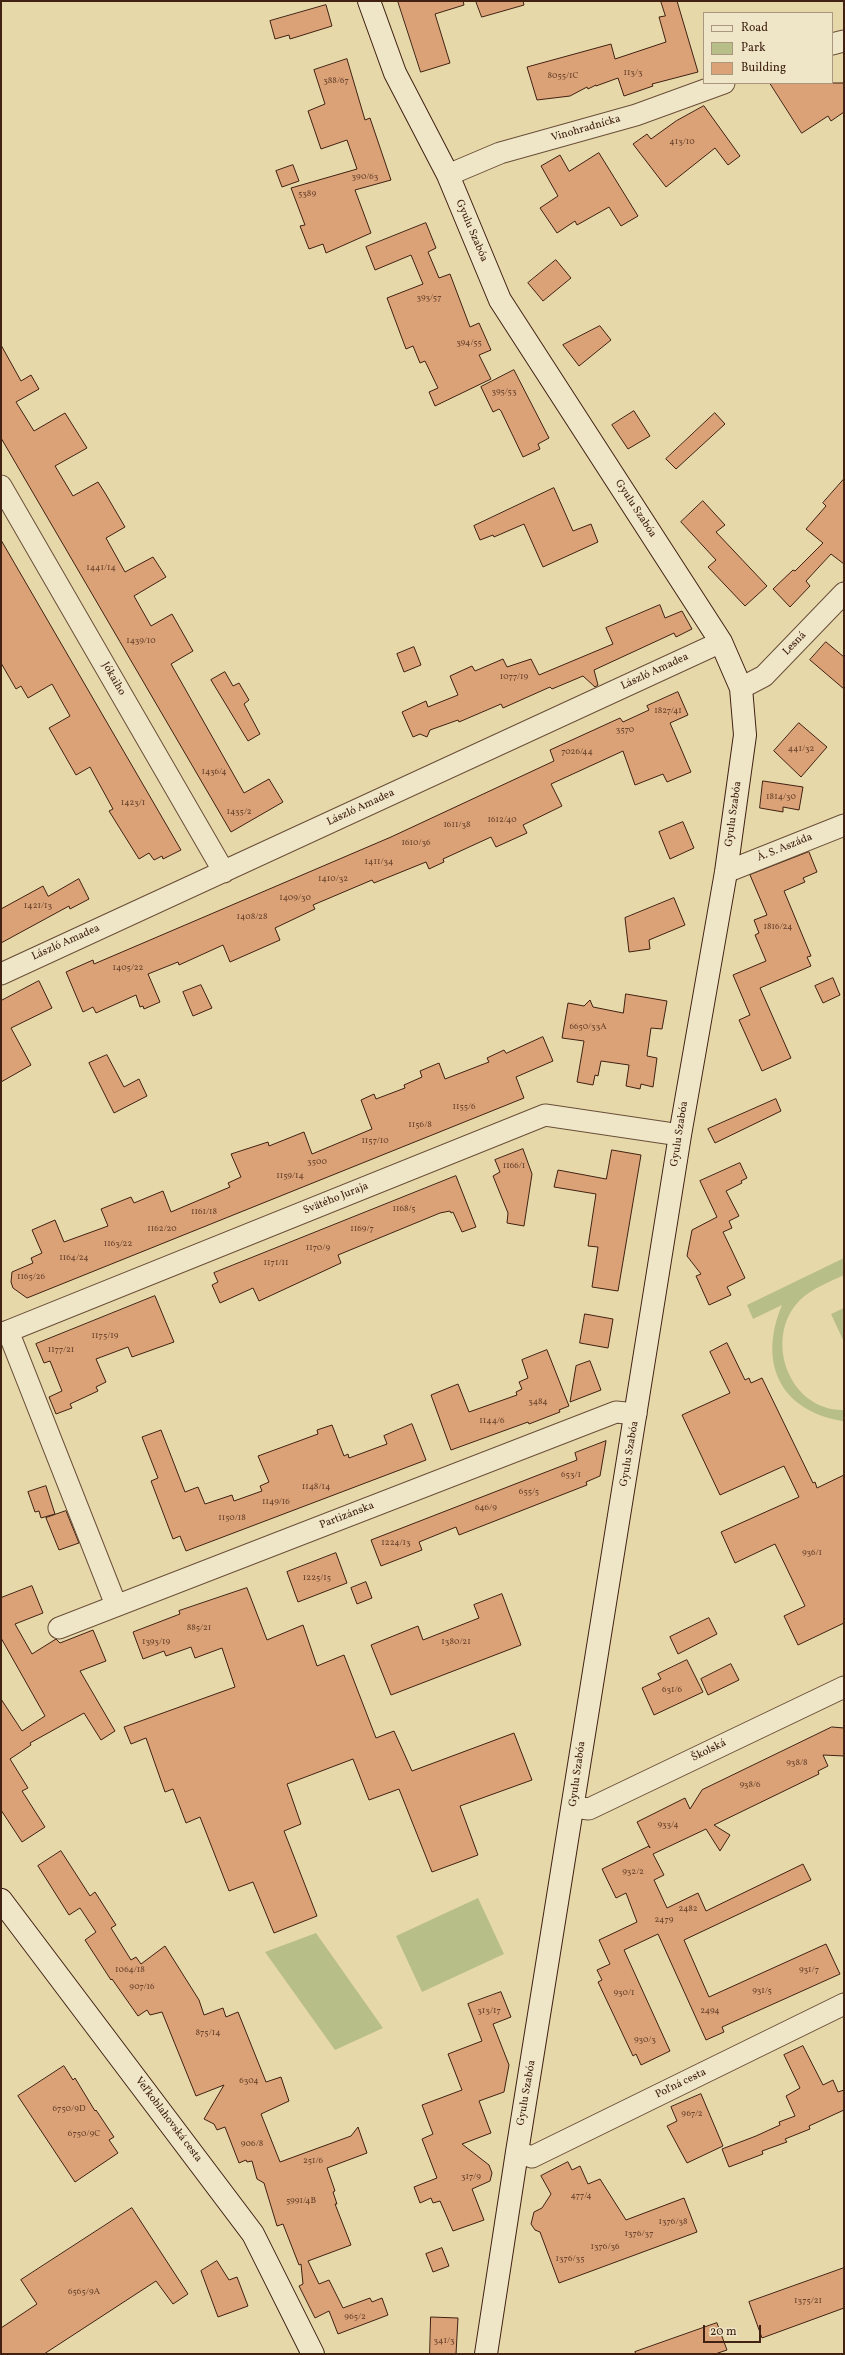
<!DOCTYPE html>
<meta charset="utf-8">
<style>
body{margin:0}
#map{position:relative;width:845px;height:2355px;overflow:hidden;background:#e7d8aa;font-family:Vollkorn,serif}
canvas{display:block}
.frame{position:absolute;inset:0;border:2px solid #402112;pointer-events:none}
.legend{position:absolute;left:703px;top:12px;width:130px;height:72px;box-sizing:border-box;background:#efe6c8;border:1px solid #a9977f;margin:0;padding:5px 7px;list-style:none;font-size:12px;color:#402112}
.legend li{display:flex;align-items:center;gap:8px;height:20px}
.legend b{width:20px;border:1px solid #a9977f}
.scale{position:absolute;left:703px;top:2325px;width:58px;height:18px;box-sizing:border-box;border:2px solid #402112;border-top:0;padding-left:5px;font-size:12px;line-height:14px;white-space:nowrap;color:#402112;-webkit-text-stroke:3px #efe6c8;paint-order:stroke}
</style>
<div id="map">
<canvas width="845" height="2355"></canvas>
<div class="frame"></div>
<ul class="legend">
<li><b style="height:5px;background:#efe6c8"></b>Road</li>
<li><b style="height:11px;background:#b8be87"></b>Park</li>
<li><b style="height:11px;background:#dba277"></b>Building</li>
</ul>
<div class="scale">20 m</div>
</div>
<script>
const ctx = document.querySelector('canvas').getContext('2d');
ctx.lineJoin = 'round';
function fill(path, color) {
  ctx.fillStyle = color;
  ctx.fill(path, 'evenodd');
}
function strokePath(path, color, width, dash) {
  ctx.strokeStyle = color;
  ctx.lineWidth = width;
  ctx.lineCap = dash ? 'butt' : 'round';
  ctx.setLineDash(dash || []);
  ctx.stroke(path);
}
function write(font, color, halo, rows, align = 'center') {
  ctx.font = font + ' Vollkorn,serif';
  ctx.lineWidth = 3;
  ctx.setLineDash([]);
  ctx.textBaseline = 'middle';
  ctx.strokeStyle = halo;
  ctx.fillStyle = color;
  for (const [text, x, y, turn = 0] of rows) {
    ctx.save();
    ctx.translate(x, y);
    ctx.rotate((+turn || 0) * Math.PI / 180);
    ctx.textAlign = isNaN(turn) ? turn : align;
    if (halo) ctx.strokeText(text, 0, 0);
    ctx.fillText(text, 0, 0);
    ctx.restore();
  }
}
fill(new Path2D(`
 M844,1258V1275C829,1282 811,1289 799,1301C763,1339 789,1411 844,1410V1421H842C779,1410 758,1362 782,1305L753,1319L747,1305Z
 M844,1308V1342L831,1314Z
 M478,1898L504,1954L422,1992L396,1936Z
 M316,1933L383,2028L335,2050L265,1952Z`), '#b8be87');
const building = new Path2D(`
 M398,1H463L464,5L435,14L450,63L421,72Z
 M476,1H523L524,5L482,17Z
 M661,1H677L698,72L652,84L653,86L624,96L618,78L596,86V85L588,89L587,87L570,96L537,100L527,67L611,44L615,59L666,42L659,17L665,16Z
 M326,5L332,26L290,39L289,35L275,39L270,21Z
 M347,59L365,120L370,118L391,180L355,190L371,233L326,253L323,244L309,249L300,226L305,225L291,188L357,169L347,140L321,149L308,111L325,104L314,70Z
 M770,83H844V112L831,121L828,116L802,133Z
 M704,106L740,156L728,165L715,148L666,187L633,144L647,134L651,139L676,121Z
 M599,153L638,216L621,226L609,207L577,225L575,221L557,233L540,208L558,196L541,166L560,155L569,171Z
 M293,165L299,181L282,187L276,171Z
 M426,223L436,248L428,252L439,278L450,274L470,327L479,323L491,350L479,355L491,379L435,406L429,392L438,388L425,361L420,363L413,346L406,349L387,298L423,284L411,255L375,270L366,247Z
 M556,260L571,278L543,301L528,283Z
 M600,326L611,340L579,366L563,345Z
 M1,345L21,381L31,375L39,389L16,402L34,431L65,413L87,448L55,466L73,496L98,482L105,493L125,527L106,538L125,572L153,557L166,577L134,596L151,626L172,614L193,651L171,664L244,793L269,779L283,802L231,832L1,438Z
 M514,370L549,438L538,444L540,449L523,457L501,411L499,409L493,412L481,387Z
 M634,411L650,436L628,449L612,425Z
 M715,413L725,424L676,469L666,459Z
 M844,479V564L831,554L806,581L810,586L790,607L773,589L793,570L795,571L823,543L806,529L826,506L823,503Z
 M554,488L573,531L591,524L598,542L543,567L524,524L494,537L493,535L480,540L474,526Z
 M703,501L725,525L716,532L767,586L745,606L708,567L716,560L681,522Z
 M1,540L181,850L163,859L162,856L154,860L149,853L139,859L109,811L113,809L90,767L76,775L49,728L70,716L52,684L28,698L21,686L16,689L1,663Z
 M660,605L665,618L682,611L692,629L676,637L674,633L594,670L598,685L595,687L583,676L552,689L550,687L503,708L501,704L459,722L458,720L430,730L427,737L420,734L413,737L402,712L426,701L428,707L458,695L450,676L472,666L475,671L503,659L507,667L531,659L539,675L613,644L606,628Z
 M826,642L844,657V689L810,660Z
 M414,647L421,665L404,672L397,654Z
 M225,672L233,686L239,683L249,700L244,704L260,734L248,741L211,680Z
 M678,692L688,715L670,723L691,772L667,782L663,774L635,785L623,751L551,784L562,806L523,825L527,833L496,847L491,837L443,859L444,862L429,869L426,862L374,883L372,880L313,905L315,909L275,928L280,940L230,962L223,945L179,965L178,962L148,974L160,1002L144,1009L143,1006L140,1007L136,995L96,1013L93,1007L83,1012L66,972L93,960L94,964L391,837L554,761L550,750L620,718L623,722L649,710L647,706Z
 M799,723L827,747L801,777L774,751Z
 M763,781L803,787L799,810L783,807V812L760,808Z
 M683,822L694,848L670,859L659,832Z
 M809,852L817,872L803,878L805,882L784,891L811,956L807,957L811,966L760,988L791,1058L762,1071L739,1020L750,1015L733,975L766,961L755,935L759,933L754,920L767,915L750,875Z
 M79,879L89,899L70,909L69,906L1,943V909L43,886L48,896Z
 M674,898L685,925L649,940L650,949L629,952L625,918Z
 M833,978L840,995L823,1003L815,986Z
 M39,981L52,1008L11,1028L31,1065L1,1082V1001Z
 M201,985L212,1008L193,1016L183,992Z
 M626,994L667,1001L662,1029L651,1028L647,1056L657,1058L653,1087L641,1084L640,1089L626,1086L629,1065L601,1061L598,1076L595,1075L593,1085L577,1082L584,1041L562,1038L568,1003L584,1006L590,1000L593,1007L623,1013Z
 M543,1037L553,1061L516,1077L524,1098L27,1298L13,1288L11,1282L12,1272L33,1263L31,1258L42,1253L32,1230L55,1220L64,1242L108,1226L101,1209L131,1197L134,1203L163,1191L171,1212L230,1187L228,1183L241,1177L231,1154L268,1142L269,1146L304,1132L312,1154L372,1129L361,1100L374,1094L376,1099L405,1088L404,1085L422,1077L420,1071L439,1063L445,1079L489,1062L487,1058L504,1050L506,1053Z
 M107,1055L124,1087L139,1079L147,1096L114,1113L89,1063Z
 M776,1099L781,1111L715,1143L708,1129Z
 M523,1149L532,1174L524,1226L507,1223L508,1213L493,1176L500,1172L495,1160Z
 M612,1150L641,1155L618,1291L592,1287L598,1247L588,1246L596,1194L554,1187L558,1170L606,1179Z
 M740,1163L747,1178L741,1181L742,1183L726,1191L739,1216L729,1221L732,1228L723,1232L745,1278L727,1287L731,1295L709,1305L696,1276L701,1274L687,1256L692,1230L717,1217L700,1181Z
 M456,1176L476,1227L462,1232L453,1212L451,1213L450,1211L440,1213L338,1255L341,1263L259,1301L253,1288L220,1303L212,1285L218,1282L214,1273Z
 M155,1296L174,1342L132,1357L128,1347L96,1359L106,1382L96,1387L98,1391L70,1404L72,1408L56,1414L49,1397L62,1391L50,1361L44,1363L36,1344Z
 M585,1314L613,1319L608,1348L580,1343Z
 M727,1343L745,1380L749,1378L751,1383L762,1378L813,1483L815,1482L817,1488L844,1475V1623L798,1645L784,1616L805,1606L775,1544L735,1563L721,1532L799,1497L784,1466L720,1495L682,1415L730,1393L710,1352Z
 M547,1350L569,1406L559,1410L560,1412L529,1424L528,1422L451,1450L431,1395L458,1384L469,1412L517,1395L516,1392L522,1389L519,1382L528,1378L522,1360Z
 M590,1361L601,1390L570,1402L576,1366Z
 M412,1424L426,1460L186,1551L180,1536L173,1539L151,1481L158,1478L142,1437L161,1430L185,1492L198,1487L205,1504L232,1495L234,1501L262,1491L260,1486L269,1482L258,1456L318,1434L317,1430L332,1425L344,1456L348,1454L349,1458L387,1444L384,1436Z
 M606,1441L600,1476L586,1482L587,1485L459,1535L456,1527L419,1542L422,1550L381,1566L371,1540L577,1460L575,1453Z
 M46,1486L55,1514L41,1518L39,1511L35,1512L28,1492Z
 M66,1511L79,1543L59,1550L46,1518Z
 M336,1553L347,1583L298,1602L287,1572Z
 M366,1582L372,1598L357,1604L351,1588Z
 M32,1586L43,1613L15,1624L32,1654L56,1639L60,1643L93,1630L106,1661L80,1671L115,1731L101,1740L84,1713L30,1743L31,1745L10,1759L28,1788L22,1791L45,1827L22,1842L1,1810V1699L22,1731L45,1716L1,1638V1598Z
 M247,1588L267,1640L303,1625L317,1666L344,1655L376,1738L394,1731L412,1771L514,1733L532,1780L460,1806L478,1855L432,1872L399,1789L369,1800L353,1759L287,1784L301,1824L284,1831L317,1916L274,1933L253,1882L229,1891L200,1817L186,1823L173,1789L165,1792L146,1738L131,1744L124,1727L235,1687L222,1648L195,1658L191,1647L166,1656L164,1651L143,1659L133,1632L180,1614L179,1611Z
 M502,1594L521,1645L391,1695L371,1645L418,1626L423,1640L479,1618L474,1605Z
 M709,1618L717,1634L678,1654L670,1637Z
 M687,1660L703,1692L654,1715L642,1688L661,1679L658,1674Z
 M731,1664L739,1680L708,1695L701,1679Z
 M832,1727L844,1728V1756L823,1755L828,1766L818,1771L819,1774L714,1825L730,1835L720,1851L706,1829L653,1854L664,1875L654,1880L667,1908L698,1893L706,1911L803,1864L811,1880L684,1940L709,1997L826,1944L840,1974L722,2027L724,2032L706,2040L658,1934L624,1950L670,2051L641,2065L636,2054L633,2056L598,1982L602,1980L597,1970L610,1964L599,1940L637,1922L626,1893L616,1898L602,1869L649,1846L650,1848L637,1822L685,1798L690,1809L702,1790Z
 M61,1851L90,1896L95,1892L116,1925L111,1928L131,1960L136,1957L141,1964L165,1946L199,2000L204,2015L223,2008L226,2017L238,2012L266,2082L281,2077L289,2101L261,2114L280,2162L351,2136L358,2127L367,2153L327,2168L335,2191L333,2192L337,2204H335L351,2245L308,2261L319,2284L329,2280L343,2308L370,2298L372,2302L382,2298L388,2315L338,2334L329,2311L315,2318L299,2286L303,2284L301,2264L299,2265L283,2224L277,2226L264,2183L257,2179L252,2161L247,2162L246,2160L239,2163L225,2127L217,2130L214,2124L204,2119L224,2085L196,2096L162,2012L150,2015L147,2010L138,2016L112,1979L111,1980L85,1940L96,1932L80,1908L69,1915L38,1866Z
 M501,1992L511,2017L493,2024L509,2065L504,2092L479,2101L491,2133L462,2144L489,2165L492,2173L490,2181L472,2189L484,2220L453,2231L440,2201L433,2203L431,2198L420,2203L414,2187L437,2178L422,2139L433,2134L422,2105L462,2090L448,2054L482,2041L468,2004Z
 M803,2046L823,2085L833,2080L838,2092L844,2090V2110L809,2126L810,2129L785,2139L787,2142L762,2151L763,2154L729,2167L722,2149L756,2136L780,2125L779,2122L795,2116L786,2096L800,2088L784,2055Z
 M64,2066L73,2080L75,2078L95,2111L96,2110L114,2137L109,2140L118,2153L75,2182L18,2096Z
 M701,2094L723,2146L687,2163L667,2126L677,2121L671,2107Z
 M568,2162L572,2170L580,2166L588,2184L600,2179L626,2220L684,2198L697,2232L559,2283L540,2232L535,2230L531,2224L534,2212L542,2208L551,2194L541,2176Z
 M132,2208L188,2294L173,2304L156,2281L44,2354H1V2328L37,2304L21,2280Z
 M442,2248L449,2266L433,2272L426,2254Z
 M217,2261L229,2280L237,2277L248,2306L218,2317L201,2271Z
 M844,2268V2308L762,2338L749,2302Z
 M431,2317L458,2318L456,2354H430Z
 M717,2323L727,2350L715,2354H636L635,2352Z`);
fill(building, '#dba277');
strokePath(building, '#402112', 1);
const street = new Path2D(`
 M832,44L844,41
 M448,175L500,153L636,115L724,83
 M1,486L224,872
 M741,688L764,676L844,593
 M726,872L844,825
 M1,974L721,642
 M8,1331L116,1605
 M1,1334L545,1115L680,1135
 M59,1628L616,1412L636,1414
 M573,1807L589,1809L844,1687
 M517,2152L532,2157L844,2004`);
const secondary = new Path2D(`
 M369,1L395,73L448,175L500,300L721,642L741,688L745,735L726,872L680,1135L517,2152L486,2354
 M1,1900L253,2234L313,2354`);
strokePath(street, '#6a4f38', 23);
strokePath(secondary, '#402112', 24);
strokePath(street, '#efe6c8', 21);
strokePath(secondary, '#efe6c8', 22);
write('9px', '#67412b', null, [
 ["113/3",633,73],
 ["8055/1C",563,76],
 ["388/67",336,81],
 ["413/10",682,142],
 ["390/63",365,177],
 ["5389",307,194],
 ["393/57",429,298],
 ["394/55",469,343],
 ["395/53",504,392],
 ["1441/14",101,568],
 ["1439/10",141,641],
 ["1077/19",514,677],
 ["1827/41",668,711],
 ["3570",625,730],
 ["441/32",801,749],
 ["7026/44",577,752],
 ["1436/4",214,772],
 ["1814/30",781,797],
 ["1423/1",133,803],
 ["1435/2",239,812],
 ["1612/40",502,820],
 ["1611/38",457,825],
 ["1610/36",416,843],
 ["1411/34",379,862],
 ["1410/32",333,879],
 ["1409/30",295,898],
 ["1421/13",38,906],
 ["1408/28",252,917],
 ["1816/24",778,927],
 ["1405/22",128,968],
 ["6650/33A",588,1027],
 ["1155/6",464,1107],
 ["1156/8",420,1125],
 ["1157/10",375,1141],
 ["3500",317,1162],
 ["1166/1",514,1166],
 ["1159/14",290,1176],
 ["1168/5",404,1209],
 ["1161/18",204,1212],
 ["1162/20",162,1229],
 ["1169/7",362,1229],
 ["1163/22",118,1244],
 ["1170/9",318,1248],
 ["1164/24",74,1258],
 ["1171/11",276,1263],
 ["1165/26",31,1277],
 ["1175/19",105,1336],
 ["1177/21",61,1350],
 ["3484",538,1402],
 ["1144/6",492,1421],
 ["653/1",571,1475],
 ["1148/14",316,1487],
 ["655/5",529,1492],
 ["1149/16",276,1502],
 ["646/9",486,1508],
 ["1150/18",232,1518],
 ["1224/13",396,1543],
 ["936/1",812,1553],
 ["1225/15",317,1578],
 ["885/21",199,1628],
 ["1393/19",156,1642],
 ["1380/21",456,1642],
 ["631/6",672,1690],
 ["938/8",797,1763],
 ["938/6",750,1785],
 ["933/4",668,1825],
 ["932/2",633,1872],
 ["2482",688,1909],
 ["2479",664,1920],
 ["1064/18",130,1970],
 ["931/7",809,1970],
 ["907/16",142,1987],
 ["931/5",762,1991],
 ["930/1",624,1993],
 ["313/17",489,2011],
 ["2494",710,2011],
 ["875/14",208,2033],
 ["930/3",645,2040],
 ["6304",249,2081],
 ["6750/9D",69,2109],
 ["967/2",692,2114],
 ["6750/9C",84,2134],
 ["906/8",252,2144],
 ["251/6",313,2161],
 ["317/9",471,2177],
 ["477/4",581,2196],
 ["5991/4B",301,2201],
 ["1376/38",673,2222],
 ["1376/37",639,2234],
 ["1376/36",605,2247],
 ["1376/35",570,2259],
 ["6565/9A",84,2292],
 ["1375/21",808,2301],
 ["965/2",355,2317],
 ["341/3",444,2341]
]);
write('11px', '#402112', '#efe6c8', [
 ["Vinohradnícka",586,129,-16],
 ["Gyulu Szabóa",471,231,67],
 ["Gyulu Szabóa",635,509,57],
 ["Lesná",795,644,-46],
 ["László Amadea",655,672,-25],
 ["Jókaiho",113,679,60],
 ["László Amadea",361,808,-25],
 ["Gyulu Szabóa",734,814,-82],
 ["Á. S. Aszáda",785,848,-22],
 ["László Amadea",66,943,-24],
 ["Gyulu Szabóa",680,1134,-81],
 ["Svätého Juraja",336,1199,-22],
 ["Gyulu Szabóa",630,1454,-80],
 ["Partizánska",347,1516,-21],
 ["Školská",709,1751,-26],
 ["Gyulu Szabóa",578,1774,-82],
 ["Poľná cesta",681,2084,-26],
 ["Gyulu Szabóa",527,2093,-80],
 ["Veľkoblahovská cesta",168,2120,53]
]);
</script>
